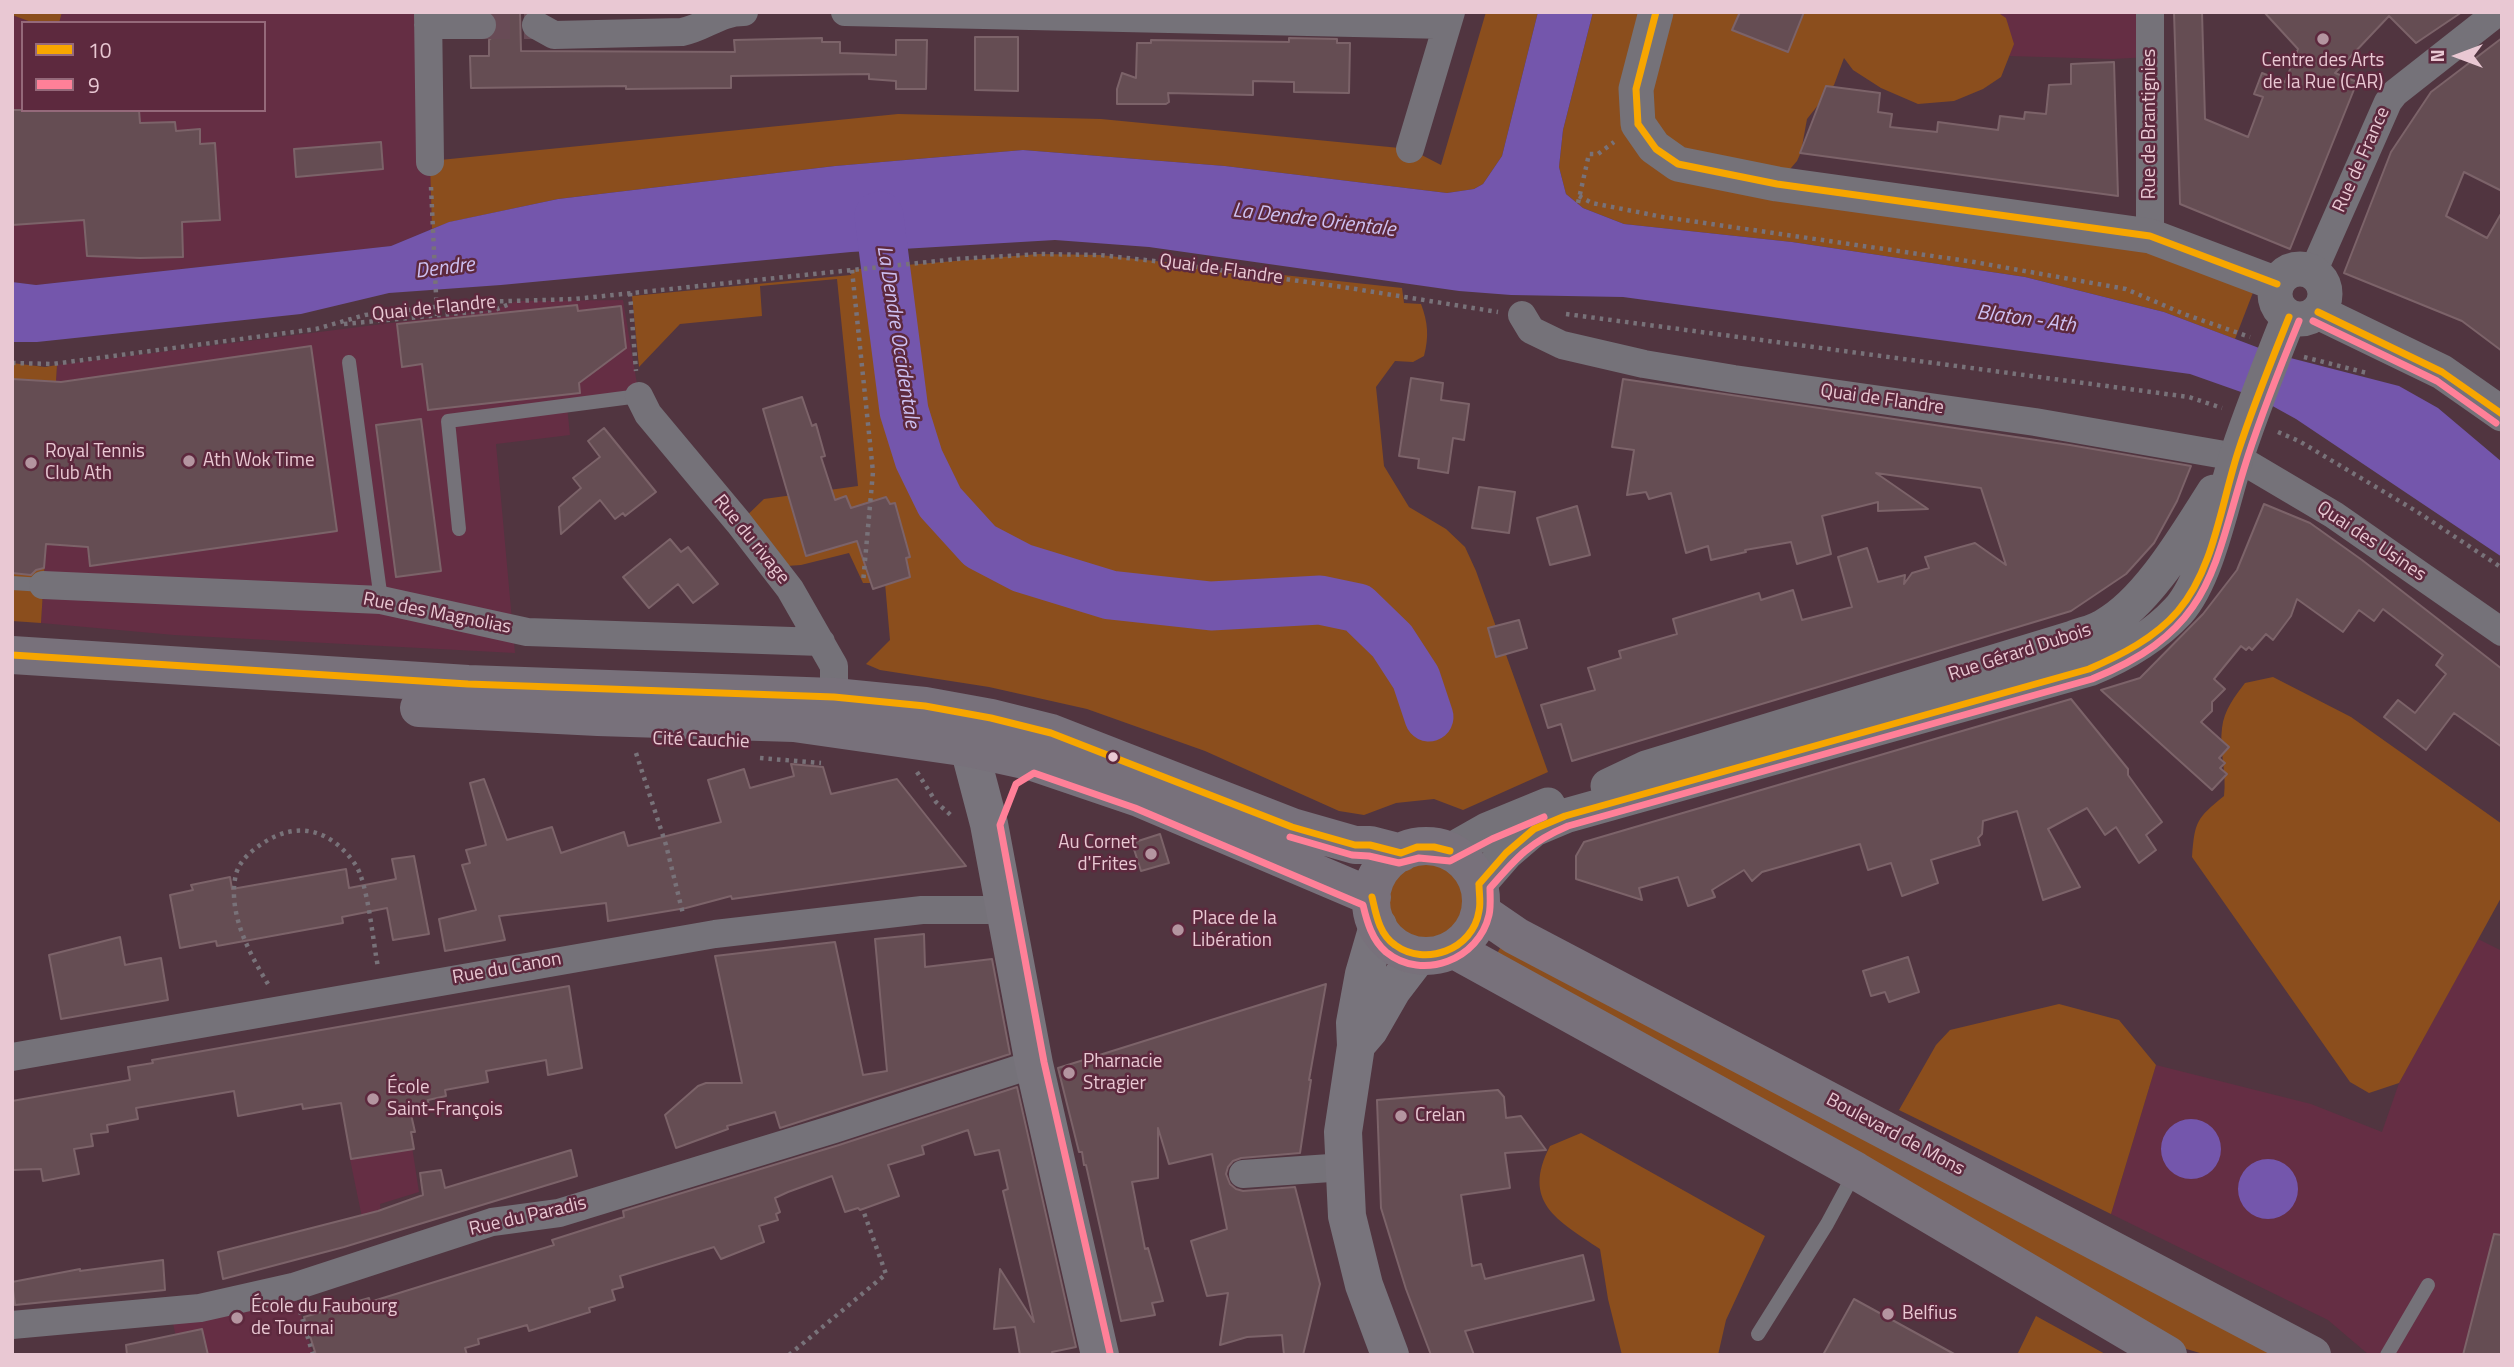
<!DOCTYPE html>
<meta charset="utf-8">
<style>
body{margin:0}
#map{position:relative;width:2514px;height:1367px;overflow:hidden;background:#513540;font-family:"Titillium Web",sans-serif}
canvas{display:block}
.frame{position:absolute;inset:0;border:14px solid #e9c8d3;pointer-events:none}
.legend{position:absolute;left:21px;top:21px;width:245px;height:91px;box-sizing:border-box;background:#5d293e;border:2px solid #95697a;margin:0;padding:9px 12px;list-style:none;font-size:21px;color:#e9c8d3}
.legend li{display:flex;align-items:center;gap:14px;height:35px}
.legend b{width:35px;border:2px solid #95697a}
.north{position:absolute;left:2423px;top:21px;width:70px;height:70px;-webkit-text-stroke:5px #5d293e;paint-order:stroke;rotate:270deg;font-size:19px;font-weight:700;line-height:28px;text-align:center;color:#e9c8d3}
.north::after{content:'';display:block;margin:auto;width:24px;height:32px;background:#e9c8d3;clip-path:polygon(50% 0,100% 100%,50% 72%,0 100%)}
</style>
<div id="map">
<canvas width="2514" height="1367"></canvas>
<div class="frame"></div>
<ul class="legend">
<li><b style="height:9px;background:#f7a600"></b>10</li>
<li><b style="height:9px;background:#ff8098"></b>9</li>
</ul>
<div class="north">N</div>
</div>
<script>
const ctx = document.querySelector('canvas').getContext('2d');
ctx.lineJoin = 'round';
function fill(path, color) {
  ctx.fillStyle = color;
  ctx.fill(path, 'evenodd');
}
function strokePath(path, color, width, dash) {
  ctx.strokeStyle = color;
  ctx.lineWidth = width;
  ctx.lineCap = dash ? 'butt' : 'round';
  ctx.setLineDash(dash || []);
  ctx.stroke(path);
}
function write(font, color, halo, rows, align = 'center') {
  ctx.font = font + ' "Titillium Web",sans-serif';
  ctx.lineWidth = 5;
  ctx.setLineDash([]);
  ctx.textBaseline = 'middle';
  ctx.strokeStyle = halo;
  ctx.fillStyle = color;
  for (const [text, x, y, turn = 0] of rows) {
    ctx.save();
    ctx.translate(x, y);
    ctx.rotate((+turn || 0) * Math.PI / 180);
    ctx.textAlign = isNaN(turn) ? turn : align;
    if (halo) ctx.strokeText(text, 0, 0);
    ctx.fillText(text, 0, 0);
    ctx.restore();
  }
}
fill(new Path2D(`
 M62,12H428L432,229L391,246L36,285L12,282V15L34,23H23V110H264V23H59Z
 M1997,12H2150V57L2112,59L2009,56L2013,44Z
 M623,300L639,396L567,406L570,435L496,444L515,653L174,635L41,623L57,365L494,310L517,301Z
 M2478,939L2502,951V1355H2369L2328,1320L2111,1214L2156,1065L2311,1104L2382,1132L2399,1083Z
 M392,1017L419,1192L380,1204L383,1232L366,1237L350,1159L330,1028Z
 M293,1287L313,1355H180L170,1310Z`), '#652e44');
fill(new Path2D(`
 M12,12H62L59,23H34L12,15Z
 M1486,12H1538L1502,156L1483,184L1474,189L1447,193L1225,166L1023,150L835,166L558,199L450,222L432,229L430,161L898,114L1101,119L1410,149L1441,165Z
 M1593,12H1997L2006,18L2014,44L2001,77L1983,89L1954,101L1918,104L1881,88L1853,70L1844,58L1834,85L1807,119L1801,152L1797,161L1778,183L2150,236L2259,277L2235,339L2164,312L2025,277L1792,242L1624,224L1583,208L1566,194L1559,167L1563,130Z
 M1039,254L1100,255L1402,288L1404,303L1421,304C1428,323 1429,336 1424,356L1413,362L1395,361L1376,387L1384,466L1409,507L1446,529L1465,547L1476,571L1548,772L1463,810L1434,799L1396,803L1364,815L1339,811L1205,751L1087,709L989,687L880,670L866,664L890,640L885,583H863L849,553L801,565L773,567L739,523L764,499L858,486L837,279L760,286L762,316L680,324L639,367L632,296L851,275L852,270L858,269Z
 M12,363L45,367L57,365L41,623L12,621Z
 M2273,677L2351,717L2502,824V896L2399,1083L2369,1093L2350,1082L2192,857C2195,821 2196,819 2224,796C2227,773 2219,750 2222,728C2224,710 2235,696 2245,683Z
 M1387 902a39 39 0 1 1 78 0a39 39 0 1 1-78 0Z
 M1506,937L2289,1355H2207L2176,1346L1493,961Z
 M2059,1004L2119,1020L2156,1065L2111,1214L1899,1110L1936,1045L1950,1030Z
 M1581,1133L1765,1236L1726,1320L1718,1355H1622L1608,1299L1600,1249C1557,1220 1521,1202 1550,1146Z
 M2036,1316L2107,1355H2017Z`), '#8b4e1d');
fill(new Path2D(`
 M1538,12H1593L1563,130L1559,167L1566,194L1583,208L1624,224L1792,242L2025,277L2164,312L2275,354L2399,386L2438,408L2502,462V557L2296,419L2258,398L2190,374L1623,297L1511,295L1459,291L1149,247L1055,240L851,252L501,285L389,293L301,314L37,342H12V282L36,285L391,246L449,222L558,199L835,166L1023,150L1225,166L1447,193L1474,189L1483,184L1502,156Z
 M2161 1149a30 30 0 1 1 60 0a30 30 0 1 1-60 0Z
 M2238 1189a30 30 0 1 1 60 0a30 30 0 1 1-60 0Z`), '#7456ac');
strokePath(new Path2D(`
 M879,216L904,411L919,459L940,502L980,546L1022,568L1110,595L1211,606L1320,600L1358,608L1392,641L1416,678L1429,717`), '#7456ac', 49);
const building = new Path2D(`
 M492,12H520L521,51L735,52L734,40L822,38V42H840V53L896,55V40H927L926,89H896V81L869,79V74L731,76V88L626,89V86L471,88L470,56H489V40L497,33L499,24Z
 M1740,12H1804L1788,52L1732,30Z
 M2174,12H2202L2205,119L2248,137L2263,97L2254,94L2262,73L2285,82L2298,49L2264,12H2462L2416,43L2389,16L2335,73L2357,82L2290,249L2180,204Z
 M975,37H1018V91L975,90Z
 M1289,38L1337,39V43H1350L1349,93L1294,92V82L1253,81V95L1168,93L1169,102L1166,104H1117V89L1122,73L1136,78L1137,43H1151V40L1289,42Z
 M2502,38V191L2464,172L2446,216L2487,238L2502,212V351L2462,321L2344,273L2391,152L2431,92Z
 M2114,62L2118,196L1800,153L1826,86L1880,93L1878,112L1892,114L1890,127L1937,132L1938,122L1998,130L2000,116L2024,119L2025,112L2046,114L2049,85L2071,84V64Z
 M12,110H139L140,123L175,122L176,131L200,129V144L215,143L220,220L182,222L183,257L140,258L87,256L84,220L12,225Z
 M381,142L383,169L296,177L294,149Z
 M577,305L578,311L621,306L626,348L579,383L580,393L428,410L422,364L402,367L397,324Z
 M311,346L337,531L90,566L88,547L46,544L44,568L36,570L31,575L12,573V379L61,382Z
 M1411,378L1443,383L1441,400L1469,404L1464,440L1453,438L1448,473L1418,468L1419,459L1399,456Z
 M1623,379L2070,445L2191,466L2177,501L2154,543L2126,574L2071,611L1572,761L1561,724L1548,728L1541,705L1595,690L1588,668L1621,658L1619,651L1677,634L1673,619L1759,593L1761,600L1793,590L1802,620L1852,607L1838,557L1867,548L1878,582L1905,575L1904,584L1912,573L1929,568L1925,557L1975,543L2006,565L1981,488L1876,473L1928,509L1878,511V502L1822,516L1831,554L1797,564L1791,542L1745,550L1746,552L1711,560L1708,546L1686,553L1671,493L1649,499L1646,492L1627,495L1634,450L1612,447Z
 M802,397L812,426L816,424L825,456L821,457L835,500L846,496L851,508L886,497L890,504L895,503L910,557L906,558L910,577L873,589L857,541L806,556L763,409Z
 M421,419L441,571L396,577L376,425Z
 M604,428L656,492L625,516L623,513L615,519L600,500L561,534L559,507L581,488L573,478L600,457L588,441Z
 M1479,487L1515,492L1509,533L1472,528Z
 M2264,504L2310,523L2362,560L2502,669V747L2454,713L2426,750L2384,717L2398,700L2415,713L2446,674L2436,665L2443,655L2383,609L2374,621L2359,610L2343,632L2297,599L2291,616L2273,640L2266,634L2252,650L2249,647L2246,650L2241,646L2214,679L2225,689L2212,702V711L2201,722L2229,747L2219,758L2225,763L2220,768L2227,774L2212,790L2101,690L2140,678L2203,614L2237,570Z
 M1577,506L1590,555L1550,565L1537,518Z
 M670,539L681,552L688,547L718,584L693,603L678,584L649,608L623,577Z
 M1519,620L1527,648L1496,657L1488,628Z
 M2071,699L2128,769V775L2162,822L2146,835L2156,850L2139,863L2116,827L2105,835L2087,808L2048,829L2080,887L2043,900L2017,811L1983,821L1982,834L1978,838L1980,845L1931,860L1938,883L1902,896L1891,863L1868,870L1860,844L1762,872L1752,881L1744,870L1712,890L1715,897L1688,906L1678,877L1639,888L1642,900L1576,879V856L1584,842Z
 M791,764L823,767L831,794L897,779L966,866L732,899L731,896L686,908L608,921L606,903L499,916L505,940L445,951L439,919L476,910L462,865L470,863L466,850L486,845L470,783L484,779L507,840L552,827L561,853L624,832L628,846L721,822L708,780L744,769L750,788L794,776Z
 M1160,834L1169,863L1141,871L1132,843Z
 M414,856L429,934L393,940L387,908L342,917L343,923L217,946L216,941L180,948L170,895L193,890L191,885L230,877L232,889L346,869L349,888L396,879L392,859Z
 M924,934L925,967L992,959L1010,1054L780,1128L775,1112L727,1126L728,1129L676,1148L665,1115L698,1086L706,1083H742L715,956L835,942L863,1075L887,1071L875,939Z
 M120,937L125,965L161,958L168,1000L61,1019L49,955Z
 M1908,957L1919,992L1889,1002L1885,992L1871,996L1863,971Z
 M1326,984L1309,1080H1311L1300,1153L1241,1158L1233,1161L1228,1167L1226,1174L1230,1184L1236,1189L1243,1191L1295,1187L1320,1284L1303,1355H1284L1282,1335L1247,1337L1220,1345L1228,1293L1207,1296L1191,1241L1227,1229L1212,1154L1169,1164L1158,1128V1178L1132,1182L1145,1249L1148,1248L1163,1301L1152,1303L1155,1315L1121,1321L1086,1165H1084L1082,1152H1079L1058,1068Z
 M569,986L582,1068L548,1075L546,1060L486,1071L488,1082L445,1090L446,1096L428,1100L429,1108L410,1110L415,1132H411L414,1149L351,1159L341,1103L303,1109L302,1104L238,1116L234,1091L136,1108L138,1119L107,1125L108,1132L91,1134L93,1146L74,1149L79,1174L43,1181L41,1169L12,1170V1101L130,1080L128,1067L153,1063L152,1060Z
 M1017,1087L1076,1347L1052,1352L1054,1355H1020L1015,1327L994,1329L1000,1269L1034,1322L1003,1191L1008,1189L999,1150L975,1155L968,1130L922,1146L924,1154L888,1165L899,1196L860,1210L858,1208L845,1212L832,1176L788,1192L775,1198L780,1212L776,1214L778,1220L759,1226L764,1242L721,1259L714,1247L620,1276L623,1287L612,1290L615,1300L589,1308L590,1312L529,1331L527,1325L478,1339L479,1344L465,1348L467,1355H316L304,1317L369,1298L370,1302L554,1245L552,1240L624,1217L623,1211L839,1145Z
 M1498,1090L1504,1097L1506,1118L1521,1116L1546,1150L1505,1153L1510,1188L1461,1195L1472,1266L1481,1264L1485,1279L1583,1255L1594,1300L1465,1331L1474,1355H1431L1406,1289L1381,1208L1377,1100Z
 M571,1150L577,1176L344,1247L223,1279L218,1252L378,1211L423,1195L420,1173L441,1170L445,1188Z
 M2494,1234L2502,1235V1355H2463Z
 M163,1260L165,1290L15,1305L12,1282L80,1269V1271Z
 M1854,1299L1956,1355H1823Z
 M202,1329L208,1355H127L126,1345Z`);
fill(building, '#654d53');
strokePath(building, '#7c6369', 2);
strokePath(new Path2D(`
 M482,25H536`), '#684b56', 28, [28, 14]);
strokePath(new Path2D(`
 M431,187L437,316
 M1579,196L1592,203L1663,217L1974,262L2126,289L2184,314L2250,337
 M1578,203L1589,154H1598L1614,142
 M852,270L873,472L863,583
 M630,293L636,371
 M1566,314L2189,397L2222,408
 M344,324L495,310L512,303
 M2304,357L2367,373
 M12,363L53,364L316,329L365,315L391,312L477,302L575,299L957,259L1039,254L1100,255L1154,261L1343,287L1498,312
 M2278,432L2299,441L2416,511L2502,568
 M636,753L666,845L683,914
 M760,758L821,763
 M917,772L936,802L953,817
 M268,984C249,953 227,912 236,874C240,860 251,851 263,843C299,820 331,830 355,864C368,882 373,943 378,967
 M300,1311L313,1355
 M789,1355L886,1274L863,1210`), '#787279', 4.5, [3.5, 5]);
strokePath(new Path2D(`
 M349,362L381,600
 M459,529L448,421L639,396
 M12,583L43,585
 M1758,1334L1827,1224L1855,1172
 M2387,1355L2428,1285`), '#757279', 14);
strokePath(new Path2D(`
 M428,12L430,162
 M845,12L1447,25
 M2150,12V236
 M428,25H482
 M536,25L554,35L682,32C706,27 719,12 744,12
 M1410,149L1451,12
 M2313,272L2388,102L2395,93L2498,12
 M1522,315L1531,330L1562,345L1644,364L1734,379L2035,422L2236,457L2334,515L2502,632
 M639,396L648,414L739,523L790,589L834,666V697
 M43,585L381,600L527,632L821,642
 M12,1057L715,934L922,910H1006
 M1243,1174L1345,1167
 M12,1325L200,1308L293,1287L492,1222L559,1213L834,1129L1034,1064`), '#757279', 28);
strokePath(new Path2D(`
 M1656,12L1636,89L1638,124L1654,147L1678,164L1777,184L2150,236L2277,284
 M2275 294a25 25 0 1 1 50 0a25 25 0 1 1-50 0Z
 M2318,312L2442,372L2502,414
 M1608,786L1646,768L2073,638C2083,634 2095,632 2104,626C2148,602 2187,534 2214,492
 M1450,851L1487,830L1548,805
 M1479,884L1506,853L1534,829L1565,816L2089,669C2123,655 2153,638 2178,611C2208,578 2223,497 2238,452C2253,407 2271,362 2289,317`), '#757279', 35);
strokePath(new Path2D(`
 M990,732L982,731L971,737L969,748L989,824L1034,1064L1100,1355
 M1378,926L1364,974L1355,1023L1356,1046L1343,1132L1347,1216L1364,1285L1390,1355
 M1357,1044L1369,1030L1392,990L1418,956`), '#78747c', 38);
strokePath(new Path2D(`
 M12,655L468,684L834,697L925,706L991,718L1051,733L1292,827L1355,845H1370L1401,853
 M419,708L598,717L794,723L969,748L1033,762L1139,798L1372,897
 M1371 901a55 55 0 1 1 110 0a55 55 0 1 1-110 0Z
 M1481,912L1516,936L2312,1355
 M1453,949L1856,1171L2168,1355`), '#78717b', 38);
strokePath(new Path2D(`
 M1638,124L1656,149L1678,164L1777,184L2150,236L2277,284
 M1638,124L1636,89L1656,12
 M2318,312L2442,372L2502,414
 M12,655L468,684L834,697L925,706L991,718L1051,733L1292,827L1355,845H1370L1401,853L1417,847H1434L1450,851
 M1479,884L1506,853L1534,829L1565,816L2089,669C2121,655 2155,638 2178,611C2214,569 2221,504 2238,452C2253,406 2271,362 2289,317
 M1372,897C1376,914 1379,934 1395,945C1425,967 1473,950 1479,911C1481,903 1479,893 1479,884`), '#f7a600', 7);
strokePath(new Path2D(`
 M2313,321L2437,381L2496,423
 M1290,837L1352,855L1369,856L1399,863L1419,858L1450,861L1492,839L1544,817
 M1110,1353L1044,1062L1000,825L1016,784L1034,773L1135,808L1363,905C1367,922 1372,940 1386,952C1423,982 1479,959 1489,915C1491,907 1490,896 1490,888C1517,857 1530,842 1568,826L2092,679C2215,629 2212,568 2248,456C2263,410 2281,365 2299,321`), '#ff8098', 7);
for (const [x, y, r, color] of [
 [2323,39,7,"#b495a0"],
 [189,461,7,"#b495a0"],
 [31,463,7,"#b495a0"],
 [1113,757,6,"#e9c8d3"],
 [1151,854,7,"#b495a0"],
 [1178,930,7,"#b495a0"],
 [1069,1073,7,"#b495a0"],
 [373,1099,7,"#b495a0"],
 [1401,1116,7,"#b495a0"],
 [1888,1314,7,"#b495a0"],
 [237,1318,7,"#b495a0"]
]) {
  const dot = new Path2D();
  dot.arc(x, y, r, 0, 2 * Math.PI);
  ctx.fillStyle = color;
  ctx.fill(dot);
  strokePath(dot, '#5d293e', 2.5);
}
write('19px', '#e9c8d3', '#5d293e', [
 ["Centre des Arts",2323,61,"center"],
 ["de la Rue (CAR)",2323,83,"center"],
 ["Royal Tennis",45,452],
 ["Club Ath",45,474],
 ["Ath Wok Time",203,461],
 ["Au Cornet",1137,843,"right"],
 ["d'Frites",1137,865,"right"],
 ["Place de la",1192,919],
 ["Libération",1192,941],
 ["Pharnacie",1083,1062],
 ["Stragier",1083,1084],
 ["École",387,1088],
 ["Saint-François",387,1110],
 ["Crelan",1415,1116],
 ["École du Faubourg",251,1307],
 ["de Tournai",251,1329],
 ["Belfius",1902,1314]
], 'left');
write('19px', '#e9c8d3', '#5d293e', [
 ["Rue de Brantignies",2150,124,-90],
 ["Rue de France",2362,160,-66],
 ["Quai de Flandre",1221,270,8],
 ["Quai de Flandre",434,309,-6],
 ["Quai de Flandre",1882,400,8],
 ["Rue du rivage",751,540,51],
 ["Quai des Usines",2371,542,34],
 ["Rue des Magnolias",437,614,11],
 ["Rue Gérard Dubois",2020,653,-18],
 ["Cité Cauchie",701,741,2],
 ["Rue du Canon",507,969,-10],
 ["Boulevard de Mons",1895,1135,28],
 ["Rue du Paradis",528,1217,-13]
]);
write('italic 21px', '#cdc0f2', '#5d293e', [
 ["La Dendre Orientale",1314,221,7],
 ["Dendre",445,269,-7],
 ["Blaton - Ath",2026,320,8],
 ["La Dendre Occidentale",897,337,81]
]);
</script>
